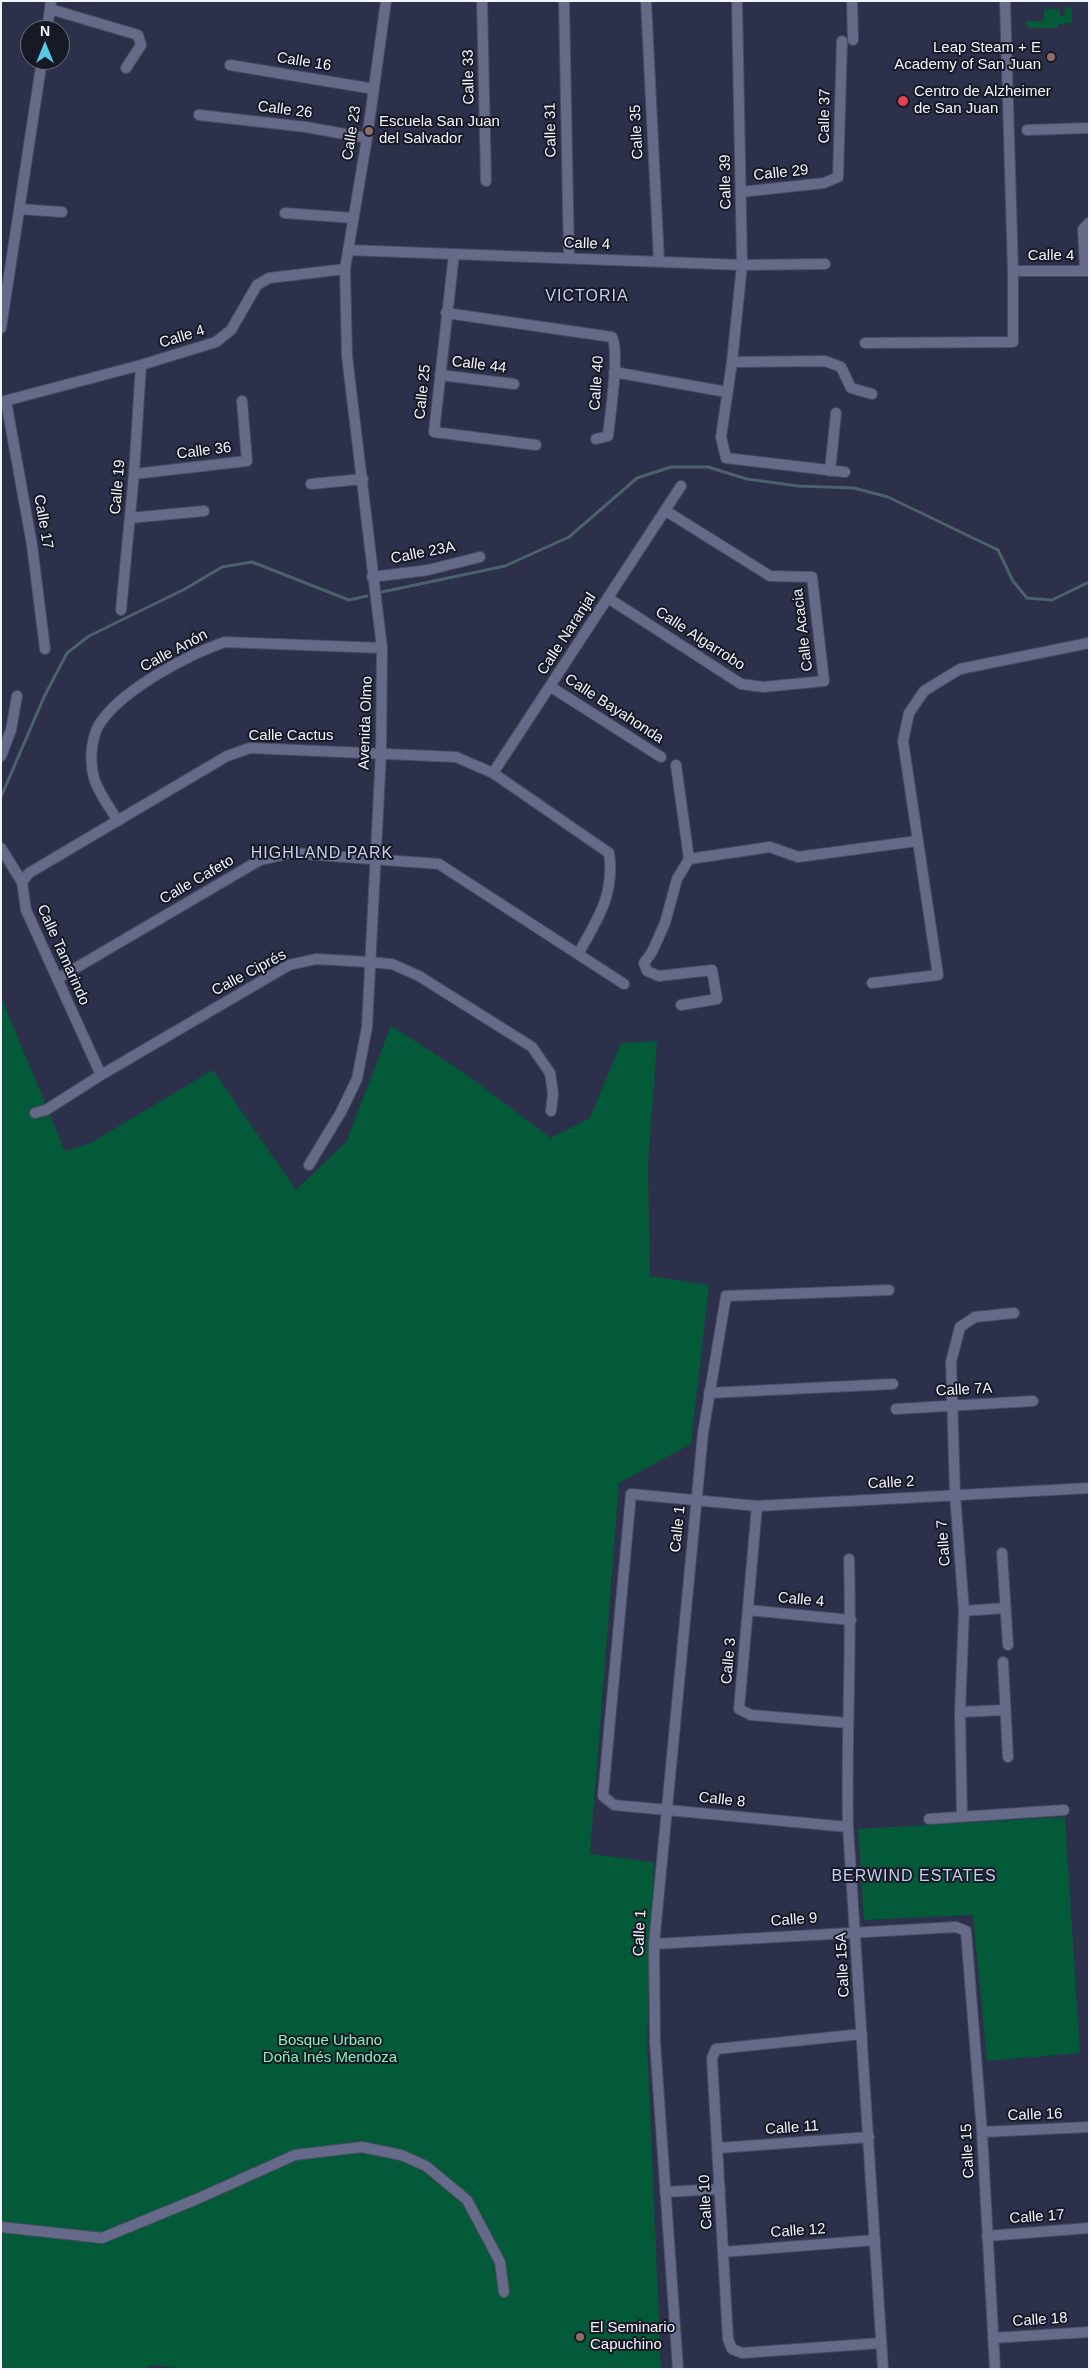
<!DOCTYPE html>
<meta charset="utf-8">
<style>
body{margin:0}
#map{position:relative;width:1090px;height:2370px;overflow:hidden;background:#2c304a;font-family:Helvetica,sans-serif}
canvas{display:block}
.frame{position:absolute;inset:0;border:2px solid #f1f3fe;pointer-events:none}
.north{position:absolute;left:20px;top:20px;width:50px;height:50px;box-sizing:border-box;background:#171925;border:1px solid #6e707c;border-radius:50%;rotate:0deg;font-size:14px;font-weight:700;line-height:20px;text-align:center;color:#f1f3fe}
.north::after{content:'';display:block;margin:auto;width:18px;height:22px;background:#59c8e4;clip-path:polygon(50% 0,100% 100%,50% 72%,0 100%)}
</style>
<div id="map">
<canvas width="1090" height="2370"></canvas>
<div class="frame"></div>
<div class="north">N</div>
</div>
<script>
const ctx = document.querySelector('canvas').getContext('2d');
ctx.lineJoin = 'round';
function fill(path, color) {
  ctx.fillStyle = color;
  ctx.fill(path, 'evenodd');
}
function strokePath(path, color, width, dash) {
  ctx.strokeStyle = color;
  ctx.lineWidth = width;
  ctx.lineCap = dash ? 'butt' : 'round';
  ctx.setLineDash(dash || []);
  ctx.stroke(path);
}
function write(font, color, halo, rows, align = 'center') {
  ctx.font = font + ' Helvetica,sans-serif';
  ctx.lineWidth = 4;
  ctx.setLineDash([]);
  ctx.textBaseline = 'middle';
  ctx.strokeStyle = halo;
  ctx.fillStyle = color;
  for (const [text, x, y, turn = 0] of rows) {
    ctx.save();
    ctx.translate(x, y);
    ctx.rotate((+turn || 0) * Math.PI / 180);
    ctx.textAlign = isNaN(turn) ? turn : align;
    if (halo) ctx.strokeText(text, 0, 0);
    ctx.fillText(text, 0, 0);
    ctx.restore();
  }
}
fill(new Path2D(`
 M1072,7V23L1058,24V28H1029L1026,25V21H1044V9H1060V16H1065V8Z
 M1,997L65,1151L89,1144L213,1070L296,1190L346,1142L391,1026L460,1070L551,1138L590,1118L621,1043L657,1041L648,1164L650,1276L709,1285L691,1444L619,1483L590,1854L654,1862L647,2039L661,2369H181L155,2365L144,2369H1Z
 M1065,1817L1080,2053L987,2061L973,1915L864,1920L858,1829Z`), '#035a38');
strokePath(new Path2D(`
 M382,592L505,566L569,537L637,478L671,467H708L747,479L798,486L854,488L888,497L998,550L1013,581L1027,598L1052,600L1089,582
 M1,797L44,697L67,653L89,636L185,589L222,567L252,562L349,600L367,596`), '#4b616b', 3);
const street = new Path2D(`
 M482,1L486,181
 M564,1L569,258
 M646,1L659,261
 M737,1L742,265L732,362L721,437L726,458L845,472
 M852,1L853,40
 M50,9L138,35L141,45L126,68
 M47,30L51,1
 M230,65L374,89
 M199,115L306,127L367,138
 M1027,130L1089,128
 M741,192L824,183L838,177L842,41
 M19,209L62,212
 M285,213L353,218
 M348,250L742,265L825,264
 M454,254L434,432L536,445
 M1013,271H1089
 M1085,271L1083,229L1089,223
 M446,313L612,337C620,351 610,416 608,436L596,439
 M1,328L42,60
 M865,343L1013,342V271L1005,1
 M732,362L825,361L841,367L851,388L872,394
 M614,372L727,392
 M440,375L514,384
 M6,401L32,545L45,649
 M1,402L141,365L216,342L231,330L257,285L269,278L345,269
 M830,471L836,413
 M134,474L247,461L242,401
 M311,484L363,479
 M130,518L204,511
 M372,577L428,570L480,557
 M608,598L741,684L763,687L824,681L812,577L770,576L666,511
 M121,610L134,474L141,365
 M551,687L661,757
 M1,756L11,730L17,696
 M676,765L689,859
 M493,773L681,486
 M118,821C110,808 98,792 94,778C89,760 91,733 103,719C126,688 189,654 225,642L382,648
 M1,848L22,882L26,910L101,1075
 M22,882L29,873L227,756L250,748L456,757L493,773L609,853C615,894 598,919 578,954
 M57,979L260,860L291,853L439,864L624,984
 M872,983L938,975L903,741L909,713L924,691L960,669L1089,643
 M681,1005L717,999L712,970L659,976L647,971L644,963L652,952L665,923L677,879L689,859L770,847L798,857L917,841
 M35,1113L46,1110L101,1075L289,965L316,959L369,962L392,964L419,976L532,1047L550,1073L553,1093L551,1111
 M309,1165L341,1112L357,1079L367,1027L381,753L382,648L347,356L345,269L367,138L386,1
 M709,1393L893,1384
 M896,1409L1033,1401
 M757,1506L739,1709L751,1715L848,1723
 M1002,1553L1008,1645
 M849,1559C852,1649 846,1738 848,1827L883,2369
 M748,1610L851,1620
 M964,1611L1004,1608
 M1003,1662L1008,1757
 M960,1712L1005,1710
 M962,1816L960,1712L964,1611L955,1494L951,1362L960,1327L975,1317L1014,1313
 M929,1819L1064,1810
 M848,1827L614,1805L603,1796L631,1494L757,1506L1089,1488
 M654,1944L956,1927L966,1931L982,2132L995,2369
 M862,2034L716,2049L712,2058L728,2339L732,2349L742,2353L881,2343
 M982,2132L1089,2127
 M718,2148L869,2137
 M665,2192L720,2189
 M1,2227L102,2238L197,2199L295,2155L362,2147L401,2155L426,2166L467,2200L500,2262L504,2292
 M987,2236L1089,2228
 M723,2252L875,2240
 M993,2338L1089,2332
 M678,2369L655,2042L654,1944L703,1433L726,1296L889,1290`);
strokePath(street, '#494c61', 12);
strokePath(street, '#646a88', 10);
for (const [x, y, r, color] of [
 [1051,57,5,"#8d6e63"],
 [903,101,6,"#e0444e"],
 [369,131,5,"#8d6e63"],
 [580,2337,5,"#8d6e63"]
]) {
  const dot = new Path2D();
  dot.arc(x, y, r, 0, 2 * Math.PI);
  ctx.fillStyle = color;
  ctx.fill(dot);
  strokePath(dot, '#171925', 2);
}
write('15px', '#f1f3fe', '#171925', [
 ["Leap Steam + E",1041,48,"right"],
 ["Academy of San Juan",1041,65,"right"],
 ["Centro de Alzheimer",914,92],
 ["de San Juan",914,109],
 ["Escuela San Juan",379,122],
 ["del Salvador",379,139],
 ["El Seminario",590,2328],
 ["Capuchino",590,2345]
], 'left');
write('15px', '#f1f3fe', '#171925', [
 ["Calle 16",304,62,9],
 ["Calle 33",469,77,-91],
 ["Calle 26",285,110,7],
 ["Calle 37",825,116,-89],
 ["Calle 31",551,130,-91],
 ["Calle 35",637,132,-93],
 ["Calle 23",352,133,-81],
 ["Calle 29",781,173,-6],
 ["Calle 39",726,182,-91],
 ["Calle 4",587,244,2],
 ["Calle 4",1051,256],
 ["Calle 4",182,337,-17],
 ["Calle 44",479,365,7],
 ["Calle 40",597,383,-86],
 ["Calle 25",423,392,-84],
 ["Calle 36",204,451,-7],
 ["Calle 19",118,487,-85],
 ["Calle 17",43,522,80],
 ["Calle 23A",423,553,-11],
 ["Calle Acacia",803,630,-97],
 ["Calle Naranjal",567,634,-57],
 ["Calle Algarrobo",700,639,33],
 ["Calle Anón",174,651,-28],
 ["Calle Bayahonda",614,709,33],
 ["Avenida Olmo",366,723,-88],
 ["Calle Cactus",291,736],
 ["Calle Cafeto",197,880,-30],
 ["Calle Tamarindo",63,955,66],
 ["Calle Ciprés",249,973,-28],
 ["Calle 7A",964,1390,-3],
 ["Calle 2",891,1483,-3],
 ["Calle 1",678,1529,-84],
 ["Calle 7",944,1543,-94],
 ["Calle 4",801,1600,5],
 ["Calle 3",729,1661,-85],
 ["Calle 8",722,1800,6],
 ["Calle 9",794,1920,-4],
 ["Calle 1",640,1933,-87],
 ["Calle 15A",843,1965,-93],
 ["Calle 16",1035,2115,-2],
 ["Calle 11",792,2128,-4],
 ["Calle 15",968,2151,-93],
 ["Calle 10",706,2202,-93],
 ["Calle 17",1037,2217,-4],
 ["Calle 12",798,2231,-4],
 ["Calle 18",1040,2320,-4]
]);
write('15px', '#84f1b8', '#171925', [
 ["Bosque Urbano",330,2041],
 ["Doña Inés Mendoza",330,2058]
]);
ctx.letterSpacing = '1px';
write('16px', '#c8cef1', '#171925', [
 ["VICTORIA",587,297],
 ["HIGHLAND PARK",322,854],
 ["BERWIND ESTATES",914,1877]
]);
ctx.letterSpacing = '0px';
</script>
